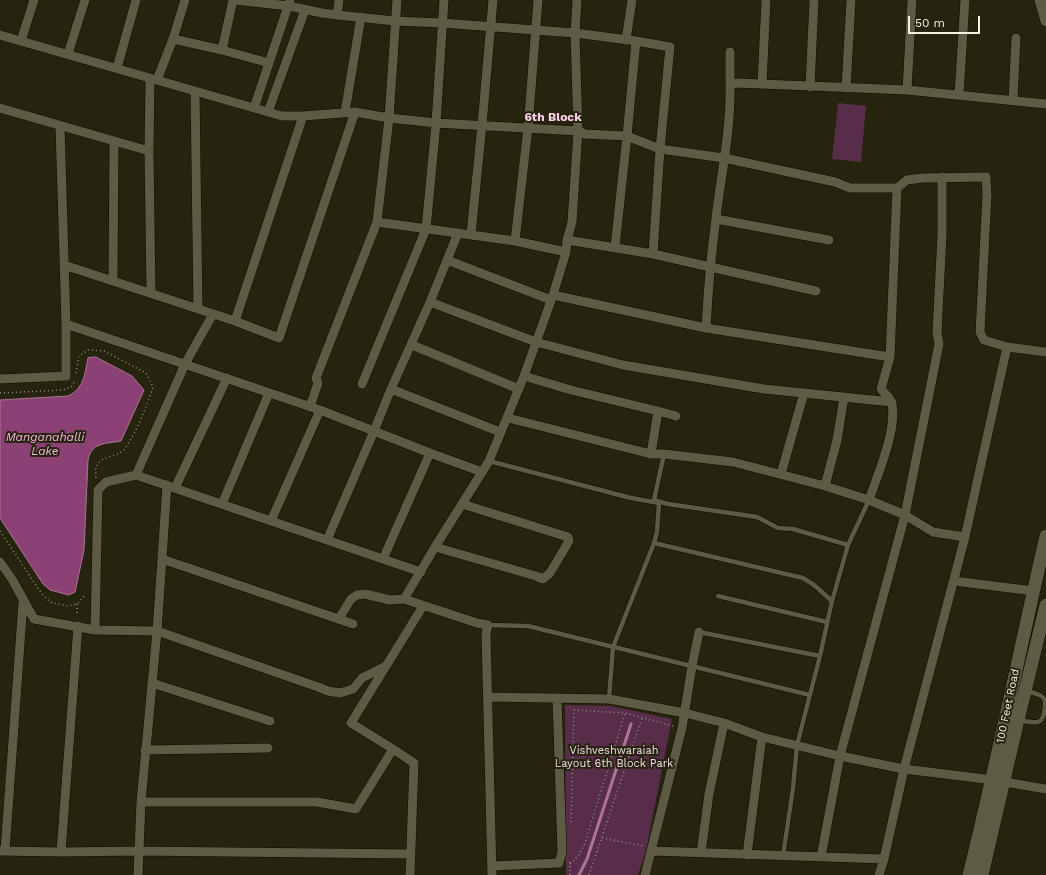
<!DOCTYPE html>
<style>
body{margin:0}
#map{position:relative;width:1046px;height:875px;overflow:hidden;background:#26230e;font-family:"Work Sans",sans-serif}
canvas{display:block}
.scale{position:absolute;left:908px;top:16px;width:72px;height:18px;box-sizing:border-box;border:2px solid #f2f1e4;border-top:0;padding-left:5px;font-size:12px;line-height:14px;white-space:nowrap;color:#f2f1e4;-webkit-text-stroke:3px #26230e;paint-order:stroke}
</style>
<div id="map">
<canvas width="1046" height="875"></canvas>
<div class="scale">50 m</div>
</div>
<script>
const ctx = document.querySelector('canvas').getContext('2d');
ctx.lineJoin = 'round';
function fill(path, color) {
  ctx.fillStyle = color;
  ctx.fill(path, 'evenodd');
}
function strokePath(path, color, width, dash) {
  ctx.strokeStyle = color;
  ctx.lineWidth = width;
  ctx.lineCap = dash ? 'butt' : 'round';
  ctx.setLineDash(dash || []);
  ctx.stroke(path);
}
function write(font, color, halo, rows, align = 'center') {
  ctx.font = font + ' "Work Sans",sans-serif';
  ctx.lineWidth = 4;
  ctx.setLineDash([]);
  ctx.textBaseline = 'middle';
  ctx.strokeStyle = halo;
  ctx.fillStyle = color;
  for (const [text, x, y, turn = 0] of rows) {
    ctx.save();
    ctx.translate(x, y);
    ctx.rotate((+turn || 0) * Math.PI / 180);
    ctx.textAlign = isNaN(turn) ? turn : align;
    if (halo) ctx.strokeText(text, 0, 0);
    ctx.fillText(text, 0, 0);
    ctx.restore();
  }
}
fill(new Path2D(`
 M838,103L866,106L861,162L832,159Z
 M565,705L611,706L672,719L646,851L638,875H566Z`), '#572d49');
const water = new Path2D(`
 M96,357L132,376L144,390L121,441C105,444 92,442 88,460L84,550L75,592L69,595L50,590L43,584L0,518V400L68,396C84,389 85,373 88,358Z`);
fill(water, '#8c4174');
strokePath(water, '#ab7696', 1);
strokePath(new Path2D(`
 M579,875L587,859L631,724`), '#ab7696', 3);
const service = new Path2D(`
 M664,454L654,500L668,504L757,517L778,528L793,529L848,545
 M489,461L631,498L659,503L657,532L654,543L613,647L609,699
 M654,543L803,578L814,585L832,601
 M718,596L827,622
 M488,625L528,626L810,695
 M699,632L820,656
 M1019,720C1025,721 1033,723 1038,722C1045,720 1046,704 1044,699C1042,694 1032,693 1027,691
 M783,856L793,788L797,745L820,656L832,601L848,545L869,500`);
const minor = new Path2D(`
 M233,0L222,50L269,63L290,0
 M235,0L289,6L322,13L337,15L395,21L442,23L575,33L636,41L670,47L660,149L653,254
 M337,15L339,0
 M0,35L282,116H303L355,112L389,118L436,123L578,131L585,134L627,136L660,149L724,158L835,182L850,188H897L907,180L922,178L986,177L987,195L980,332L984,340L1007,347L965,537L904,769L884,859L879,875
 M173,39L222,50
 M626,40L632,0
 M21,41L34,0
 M68,54L85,0
 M117,68L136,0
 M150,79L149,151L151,293
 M157,80L173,39L185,0
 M762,84L766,0
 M730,85V52
 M810,87L814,0
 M846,88L851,0
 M907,90L912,0
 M195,91L198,309
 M959,95L965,0
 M1013,100L1016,38
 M0,108L149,151
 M254,108L269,63
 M268,112L305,10
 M345,112L361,17
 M716,219L829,240
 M377,222L389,118L397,0
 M471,234L482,125L493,0
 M567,240L653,254L816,291
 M515,241L528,128L538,0
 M615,247L627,136L636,41
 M447,260L551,300
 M64,265L235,321L279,338L355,112
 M113,281L114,141
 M553,295L706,328L890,357
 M430,302L536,342L623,365L764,389L892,402
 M235,321L303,116
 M66,324L320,410L430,453L383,559
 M706,328C708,291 711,255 716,218C721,175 731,130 730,85L737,83L907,90L1046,104
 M412,345L519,389
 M1007,347L1046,352
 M524,376L571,390L658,411
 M0,379L66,376V324L60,126
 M362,384L426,229L436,123L444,0
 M391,389L500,432
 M310,407L318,383L316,378L377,222L515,241L566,252
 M508,418L651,454H664L733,462L825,486L869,500C878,474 897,430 892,404C891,398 884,393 881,389L890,357L897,188
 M430,453L482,472
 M651,454L658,411L676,416
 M781,474L804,393
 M136,475L185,364L213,314
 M825,486L837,440L844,397
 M175,488L227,378
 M869,500L905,515L933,532L965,537
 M222,504L269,393
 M271,521L320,410
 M327,540L374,431L391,389L430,302L458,233
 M435,547L536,576L543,579L550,573L569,541L568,537L462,504
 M162,559L353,624
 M0,562L12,579L34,619L95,630L157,631L318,687L328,691L340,693L353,689L362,678L386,666
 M954,581L1034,591
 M339,619L351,599L357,595L365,594L390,600L404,599
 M95,630L98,490L106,482L136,475L421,572
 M152,683L270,721
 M488,697L609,699L685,713L724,723L762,737L840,756L904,769L993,780L1046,789
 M393,749L414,763L410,875
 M145,750L268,748
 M141,802H317L356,809L393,749L351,723L423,606
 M0,851L61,852L139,851L410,854
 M5,851L23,602
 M652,851L884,859
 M61,852L78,626
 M701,853L709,794L724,723
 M747,855L762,737
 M821,857L840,756L905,515L939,344L937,332L942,235V177
 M492,866L559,863L562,852L557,698
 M138,875L141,802L157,631L167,485
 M492,875L486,634L488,625L477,623L404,599L435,547L489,461L524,376L553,295L566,252L567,240L572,222L578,131L575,33L577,0
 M645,875L682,728L692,666L699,632`);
const tertiary = new Path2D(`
 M1040,0L1046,21`);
const secondary = new Path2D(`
 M969,875C997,762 1020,649 1046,536
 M982,875L1018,720L1046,605`);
strokePath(service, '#0f0c00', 5.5);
strokePath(minor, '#0f0c00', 10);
strokePath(tertiary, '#0f0c00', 12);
strokePath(secondary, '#0f0c00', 14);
strokePath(new Path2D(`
 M76,373L79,356L88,350L104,351L146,373L153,387C146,408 138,429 126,447C119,459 102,453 96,467C95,470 96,476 96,480
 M0,393L63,390L71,387L75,381
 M0,531L39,590L50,602L67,606L77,604L86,594
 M77,604V616
 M571,822L574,710L625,713L673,726
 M602,838L643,846
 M570,864L579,855L585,843L625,713
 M570,875V860
 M589,875L642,718`), '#949281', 1.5, [1, 3]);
strokePath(service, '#5e5b44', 4.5);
strokePath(minor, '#5e5b44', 9);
strokePath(tertiary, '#5e5b44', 11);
strokePath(secondary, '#5e5b44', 13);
write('11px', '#f2f1e4', '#26230e', [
 ["100 Feet Road",1008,706,-78]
]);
write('11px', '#f2dce9', '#26230e', [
 ["Vishveshwaraiah",614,751],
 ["Layout 6th Block Park",614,764]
]);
write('bold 12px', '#fbcfea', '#26230e', [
 ["6th Block",553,117]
]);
write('italic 12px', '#f7b6df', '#26230e', [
 ["Manganahalli",45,437],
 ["Lake",45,451]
]);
</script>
